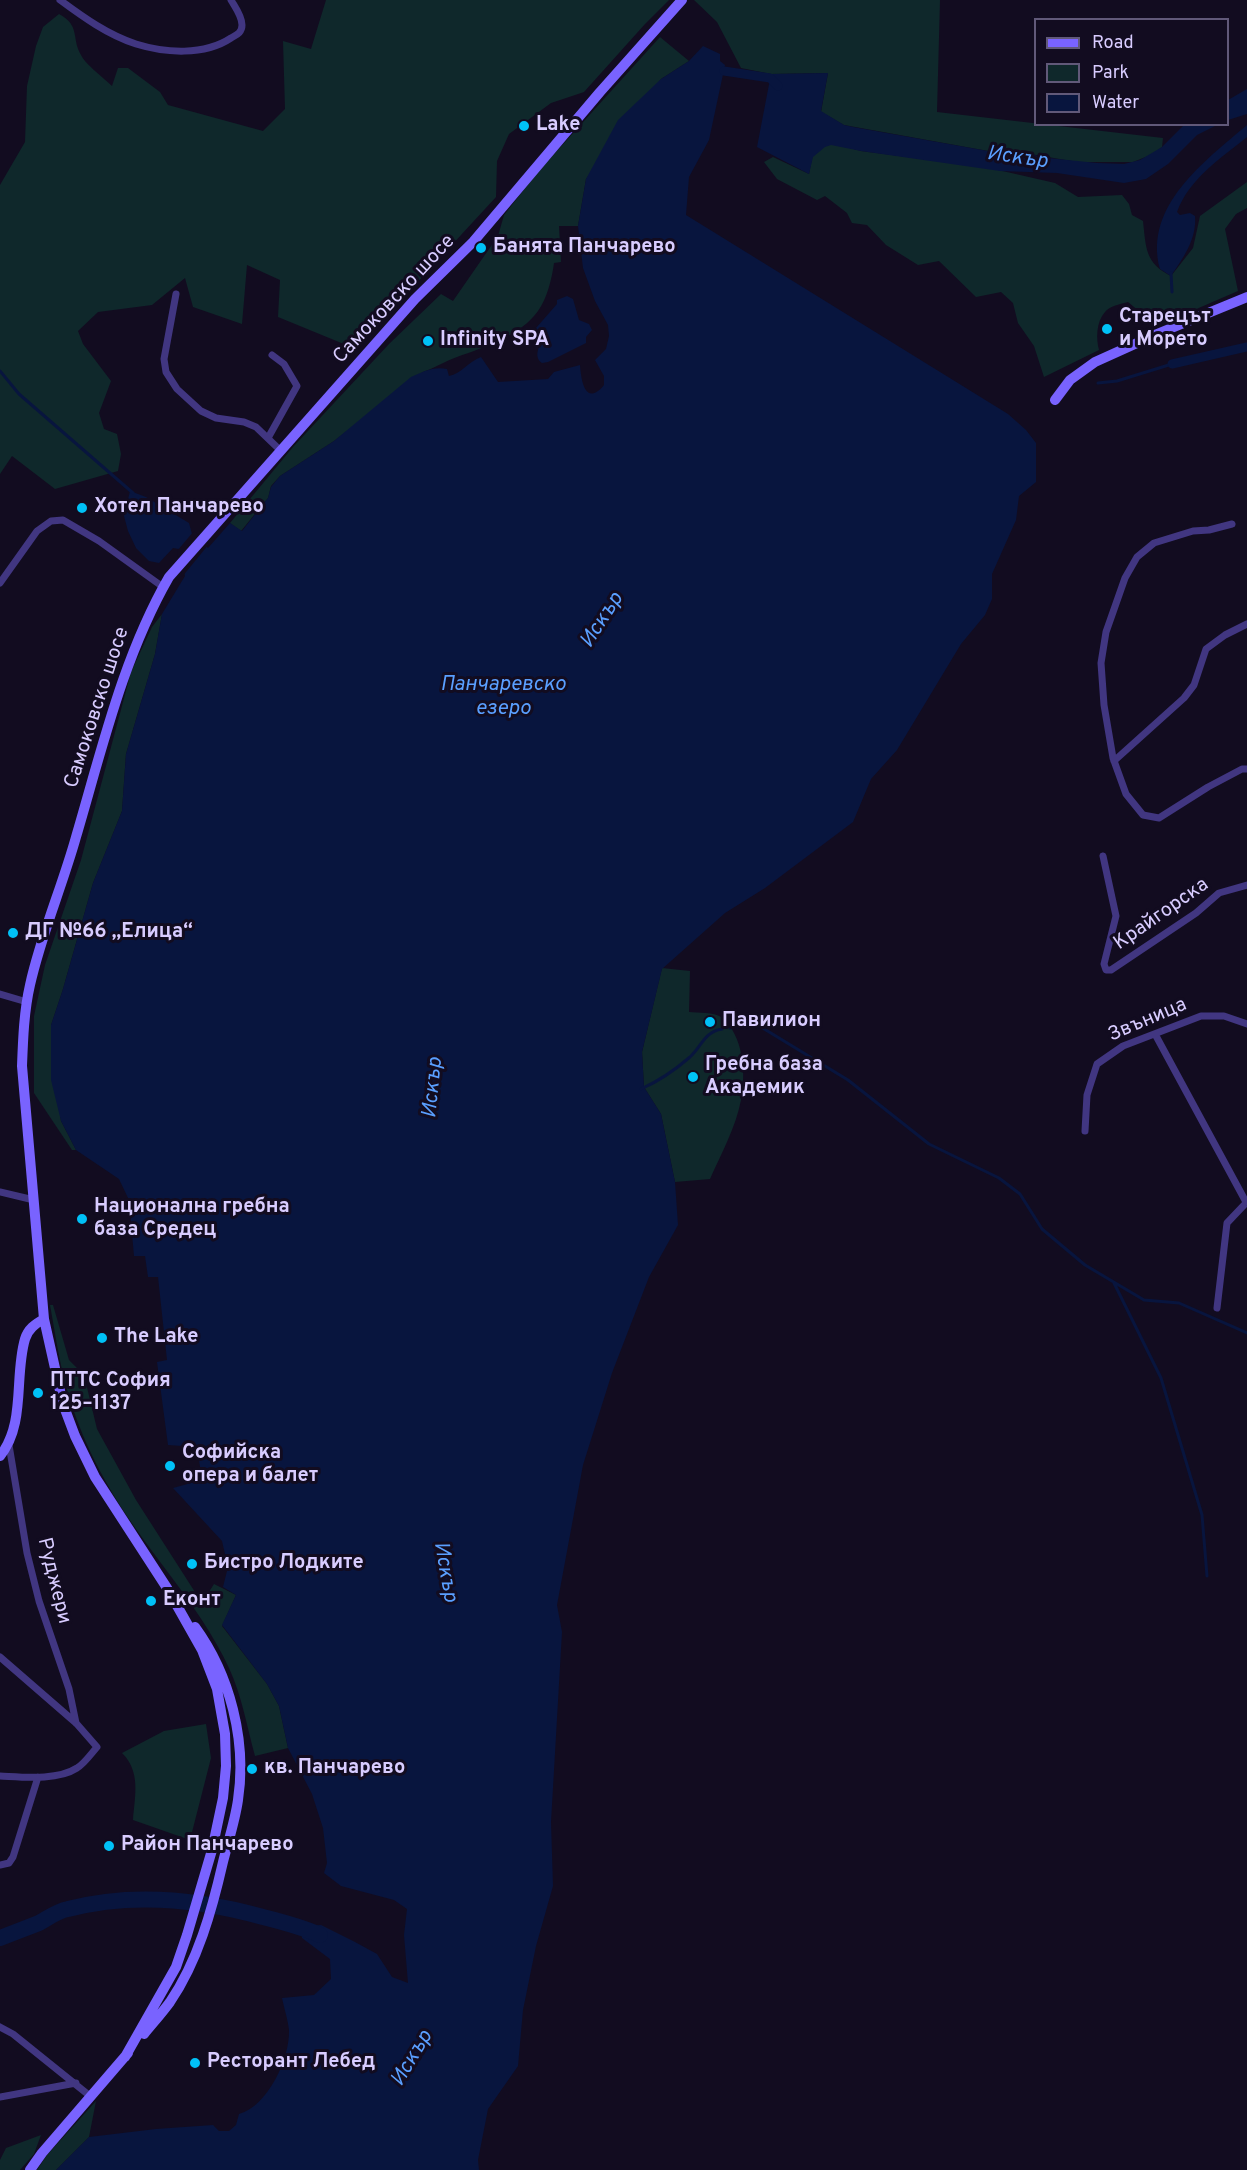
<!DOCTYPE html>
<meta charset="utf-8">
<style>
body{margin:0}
#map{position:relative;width:1247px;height:2170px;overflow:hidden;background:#120c20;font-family:Overpass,sans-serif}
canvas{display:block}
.legend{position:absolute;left:1034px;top:18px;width:195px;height:108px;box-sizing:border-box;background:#120c20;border:2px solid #615979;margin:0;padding:8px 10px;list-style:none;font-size:18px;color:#d8ccff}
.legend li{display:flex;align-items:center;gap:12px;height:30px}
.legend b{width:30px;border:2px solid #615979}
</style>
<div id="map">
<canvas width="1247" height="2170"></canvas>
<ul class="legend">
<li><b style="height:8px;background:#7963ff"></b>Road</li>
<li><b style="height:16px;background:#0f282b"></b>Park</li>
<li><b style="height:16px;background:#08153e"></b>Water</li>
</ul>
</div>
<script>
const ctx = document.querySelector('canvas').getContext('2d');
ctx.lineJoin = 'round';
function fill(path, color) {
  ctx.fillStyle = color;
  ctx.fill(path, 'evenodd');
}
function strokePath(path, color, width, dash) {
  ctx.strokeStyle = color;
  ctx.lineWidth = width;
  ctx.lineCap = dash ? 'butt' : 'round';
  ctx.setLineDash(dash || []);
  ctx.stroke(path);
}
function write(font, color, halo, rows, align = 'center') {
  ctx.font = font + ' Overpass,sans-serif';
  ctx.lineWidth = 6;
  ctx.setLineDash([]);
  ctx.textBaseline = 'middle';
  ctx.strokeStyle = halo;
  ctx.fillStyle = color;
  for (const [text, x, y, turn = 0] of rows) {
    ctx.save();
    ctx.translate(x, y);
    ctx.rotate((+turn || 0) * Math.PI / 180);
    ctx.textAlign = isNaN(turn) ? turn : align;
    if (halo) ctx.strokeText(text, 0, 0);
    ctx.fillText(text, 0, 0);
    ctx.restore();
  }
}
fill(new Path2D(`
 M326,0H669L645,24L584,92L551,103L509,134L497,161L496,197L356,349L278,317L280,280L247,265L242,324L193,307L185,278L152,305L98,312L78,331L83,344L111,381L99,413L104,429L117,434L121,454L118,471L55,489L12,456L0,474V185L25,142L27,86L36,46L43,27L59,14C81,26 71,38 81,55C86,65 104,78 112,86L118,68H128L160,92L168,105L263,131L285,109L283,41L311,49Z
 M694,0H940L937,112L1163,138L1162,147L1153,154L1133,162H1077L1013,151H988L844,125L821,112L828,73L771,74L741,68L717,22Z
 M660,37L689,61L661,79L586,179L578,226H559L561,262L554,263C552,278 547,299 538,311C520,336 485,347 457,357C445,361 435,368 423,372L334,441L280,476L271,486L268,498L241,531L230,523L293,447L389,344L441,294L453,301L498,236L504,215L537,173Z
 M818,127L839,145L861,151L985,167L1055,183L1078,197L1122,195L1129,204L1132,215L1143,221C1146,248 1145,263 1171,276L1193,248L1200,216L1247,182V208L1236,214L1225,229L1238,291L1157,326L1128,302C1121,304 1109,306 1105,312C1096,322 1096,339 1099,350L1044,377L1034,346L1018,323L1013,303L1001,292L976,297L939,261L918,265L886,245L867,225L852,223L847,213L825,196L817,200L777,179L764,162L773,157L809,174Z
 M162,614L155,654L126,754L122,811L93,883L63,989L51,1025L61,1121L76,1150H72L34,1093V1016L45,965L81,860L131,672L152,627Z
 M662,968L690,971L689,1012C698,1013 714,1012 721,1017C744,1035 746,1074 741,1100C736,1127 721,1154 710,1179L675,1182L661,1114L644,1087L642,1052Z
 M50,1305H53L69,1360L84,1375L97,1429L136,1500L202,1603L214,1584L236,1595L222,1626L267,1684L279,1706L288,1748L255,1756C247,1727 242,1696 229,1668C198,1601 142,1547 106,1482C89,1452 75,1419 66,1386C59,1360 55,1332 50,1305Z
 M206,1724L211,1758L190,1840L133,1820C135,1795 141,1772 122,1753L164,1731Z
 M96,2101L89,2137L56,2170H37L47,2155Z
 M41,2135L34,2154L20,2170H0V2160L6,2148Z`), '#0f282b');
fill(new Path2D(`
 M703,46L720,54V61L725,65L709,140L689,177L686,215L1008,414L1026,430L1036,443V482L1019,496L1016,520L992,574V599L985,615L961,644L897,750L871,779L853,822L765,888L725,913L662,969L642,1052L644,1087L661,1114L675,1182L678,1225L649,1277L612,1373L583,1465L557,1605L562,1632L551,1822L553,1886L536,1946L523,2010L518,2066L488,2109L478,2160L479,2170H56L89,2137L156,2129L213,2125L219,2131H229L236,2125L239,2114C268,2106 290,2058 289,2030C288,2020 284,2008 282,1998L314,1995L331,1979L330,1959L302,1938V1927L321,1925L355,1942L377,1954L392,1977L408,1983L404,1935L407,1909L394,1900L341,1886L324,1873L327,1863L323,1828L312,1794L288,1748L279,1706L267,1684L222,1625L236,1595L223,1587L228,1567L222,1541L173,1488L202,1480L197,1447L168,1445L157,1362L167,1360L158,1277H148L145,1256H134L129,1200L119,1179L76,1150L61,1121L51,1080V1025L63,989L93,883L122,811L126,754L155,654L162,614L185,576L179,549L173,548L159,563L149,561L136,548L128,531L124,516L130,491L146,497L189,523L192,534L208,548L230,523L242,531L268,498L271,487L280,476L334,441L411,377C422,372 434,366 447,369L449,376C461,374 469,361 481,357L498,382L548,379L554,372L580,365C581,379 585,408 604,385V376L595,360L606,349L609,336L608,325L595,301L583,268L578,226L586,179L618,120L661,79L689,61Z
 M828,73L821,111L844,125L853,127L988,151H1013L1048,158L1097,163L1124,164L1140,160L1162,147L1184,125H1217L1197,135L1168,164L1146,179L1124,183L1057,173L1000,171L861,151L831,145L825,147L813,157L809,174L757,147L771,74Z
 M1247,89V114L1228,120V100Z
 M1247,125V137C1221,158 1189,179 1177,212L1180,215L1190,213L1195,216C1197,239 1183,258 1171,276L1160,269C1143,206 1205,161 1247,125Z
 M567,296L573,299L579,320L589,324L592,330L586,337V343L548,362L542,363C532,356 541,345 543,336L538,332L536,328L557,304V300Z`), '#08153e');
fill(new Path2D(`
 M194,531L209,544L182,577L177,551Z`), '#120c20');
strokePath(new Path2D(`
 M1171,273L1172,292
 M0,371L19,394L133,493
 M1098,383L1117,381L1172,364
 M730,1028L743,1026L761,1027L848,1080L929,1144L999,1178L1020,1194L1042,1229L1085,1265L1144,1300L1179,1303L1247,1333
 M641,1089C659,1081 675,1070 690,1057C702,1046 704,1032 722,1029
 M1114,1283L1161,1378L1202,1515L1207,1576`), '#08153e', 3);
strokePath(new Path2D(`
 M724,71L770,78L778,86
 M1172,364L1247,347`), '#08153e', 9);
strokePath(new Path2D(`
 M0,1938C13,1933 26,1928 39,1923C48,1918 57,1911 68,1909C133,1892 199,1899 263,1917C283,1922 302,1927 320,1935`), '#08153e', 16);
strokePath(new Path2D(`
 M60,0C83,17 108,35 136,44C165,53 204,56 231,38C236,35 242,33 242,25C242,16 235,7 231,0
 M176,294L164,359L166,372L177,389L201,411L216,418L244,422L256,427L281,451
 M268,438L297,386L284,364L272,355
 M1232,524L1209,530L1193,531L1154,543L1137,557L1125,578L1106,632L1101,663L1104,705L1113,758L1126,794L1143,815L1159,818L1208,787L1242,769H1247
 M0,583L37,531L51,521L63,520L99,541L163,587
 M1114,761L1184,698L1194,685L1206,649L1225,635L1247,624
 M1103,856L1116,916L1104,964L1106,970H1111L1196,913L1219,893L1247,885
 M0,994L27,1002
 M1155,1034L1246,1202
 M1085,1131L1087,1095L1097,1064L1123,1046L1201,1016H1224L1247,1024
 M0,1192L34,1200
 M1217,1308L1227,1223L1247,1202
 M9,1445L27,1553L39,1601L69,1689L76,1723
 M0,1657L76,1723L97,1747C91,1754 84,1764 77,1768C57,1781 22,1777 0,1776
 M0,1865L9,1863L13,1857L38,1777
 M0,2027L13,2034L90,2096
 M0,2097L76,2083`), '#413681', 7);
strokePath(new Path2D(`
 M1055,400L1070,380L1095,362L1157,334L1247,297
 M0,1456C26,1424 14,1376 25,1339C28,1329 35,1324 44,1319
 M144,2034C153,2023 162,2013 170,2002C198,1961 212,1910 223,1862C228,1842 235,1821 238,1800C247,1741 230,1675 195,1627
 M125,2057L176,1967L187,1935L212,1850L223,1798L226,1766L225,1734L217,1689L202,1650L167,1588L95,1477L75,1436L63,1404L44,1319L22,1066C23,1039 24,1011 30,985C41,935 62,887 76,837C102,749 123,657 169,577L415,299L473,242L600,92L682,0
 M30,2170L42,2153L128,2053`), '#7963ff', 10);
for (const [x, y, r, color] of [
 [524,126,6,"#00c1f7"],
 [481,248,6,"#00c1f7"],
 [1107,329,6,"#00c1f7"],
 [428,341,6,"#00c1f7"],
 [82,508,6,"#00c1f7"],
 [13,933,6,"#00c1f7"],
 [710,1022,6,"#00c1f7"],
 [693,1077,6,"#00c1f7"],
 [82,1219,6,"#00c1f7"],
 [102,1338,6,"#00c1f7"],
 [38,1393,6,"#00c1f7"],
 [170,1466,6,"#00c1f7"],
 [192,1564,6,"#00c1f7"],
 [151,1601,6,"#00c1f7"],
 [252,1769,6,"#00c1f7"],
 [109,1846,6,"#00c1f7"],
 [195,2063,6,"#00c1f7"]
]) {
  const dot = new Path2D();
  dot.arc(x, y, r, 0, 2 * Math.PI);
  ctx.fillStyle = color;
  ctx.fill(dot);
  strokePath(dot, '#120c20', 2);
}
write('bold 20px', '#d8ccff', '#120c20', [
 ["Lake",536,126],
 ["Банята Панчарево",493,248],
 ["Старецът",1119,318],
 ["и Морето",1119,341],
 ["Infinity SPA",440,341],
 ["Хотел Панчарево",94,508],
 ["ДГ №66 „Елица“",25,933],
 ["Павилион",722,1022],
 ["Гребна база",705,1066],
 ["Академик",705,1089],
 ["Национална гребна",94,1208],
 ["база Средец",94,1231],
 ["The Lake",114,1338],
 ["ПТТС София",50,1382],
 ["125–1137",50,1405],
 ["Софийска",182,1454],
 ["опера и балет",182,1477],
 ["Бистро Лодките",204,1564],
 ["Еконт",163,1601],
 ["кв. Панчарево",264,1769],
 ["Район Панчарево",121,1846],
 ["Ресторант Лебед",207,2063]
], 'left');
write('20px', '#d8ccff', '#120c20', [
 ["Самоковско шосе",395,300,-47],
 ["Самоковско шосе",98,708,-72],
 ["Крайгорска",1162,915,-35],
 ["Звъница",1148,1021,-23],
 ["Руджери",53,1581,76]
]);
write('italic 21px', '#5a9fff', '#120c20', [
 ["Искър",1017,159,8],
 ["Искър",603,621,-57],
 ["Панчаревско",503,686],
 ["езеро",503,710],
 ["Искър",434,1088,-84],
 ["Искър",444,1572,80],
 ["Искър",413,2059,-59]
]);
</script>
